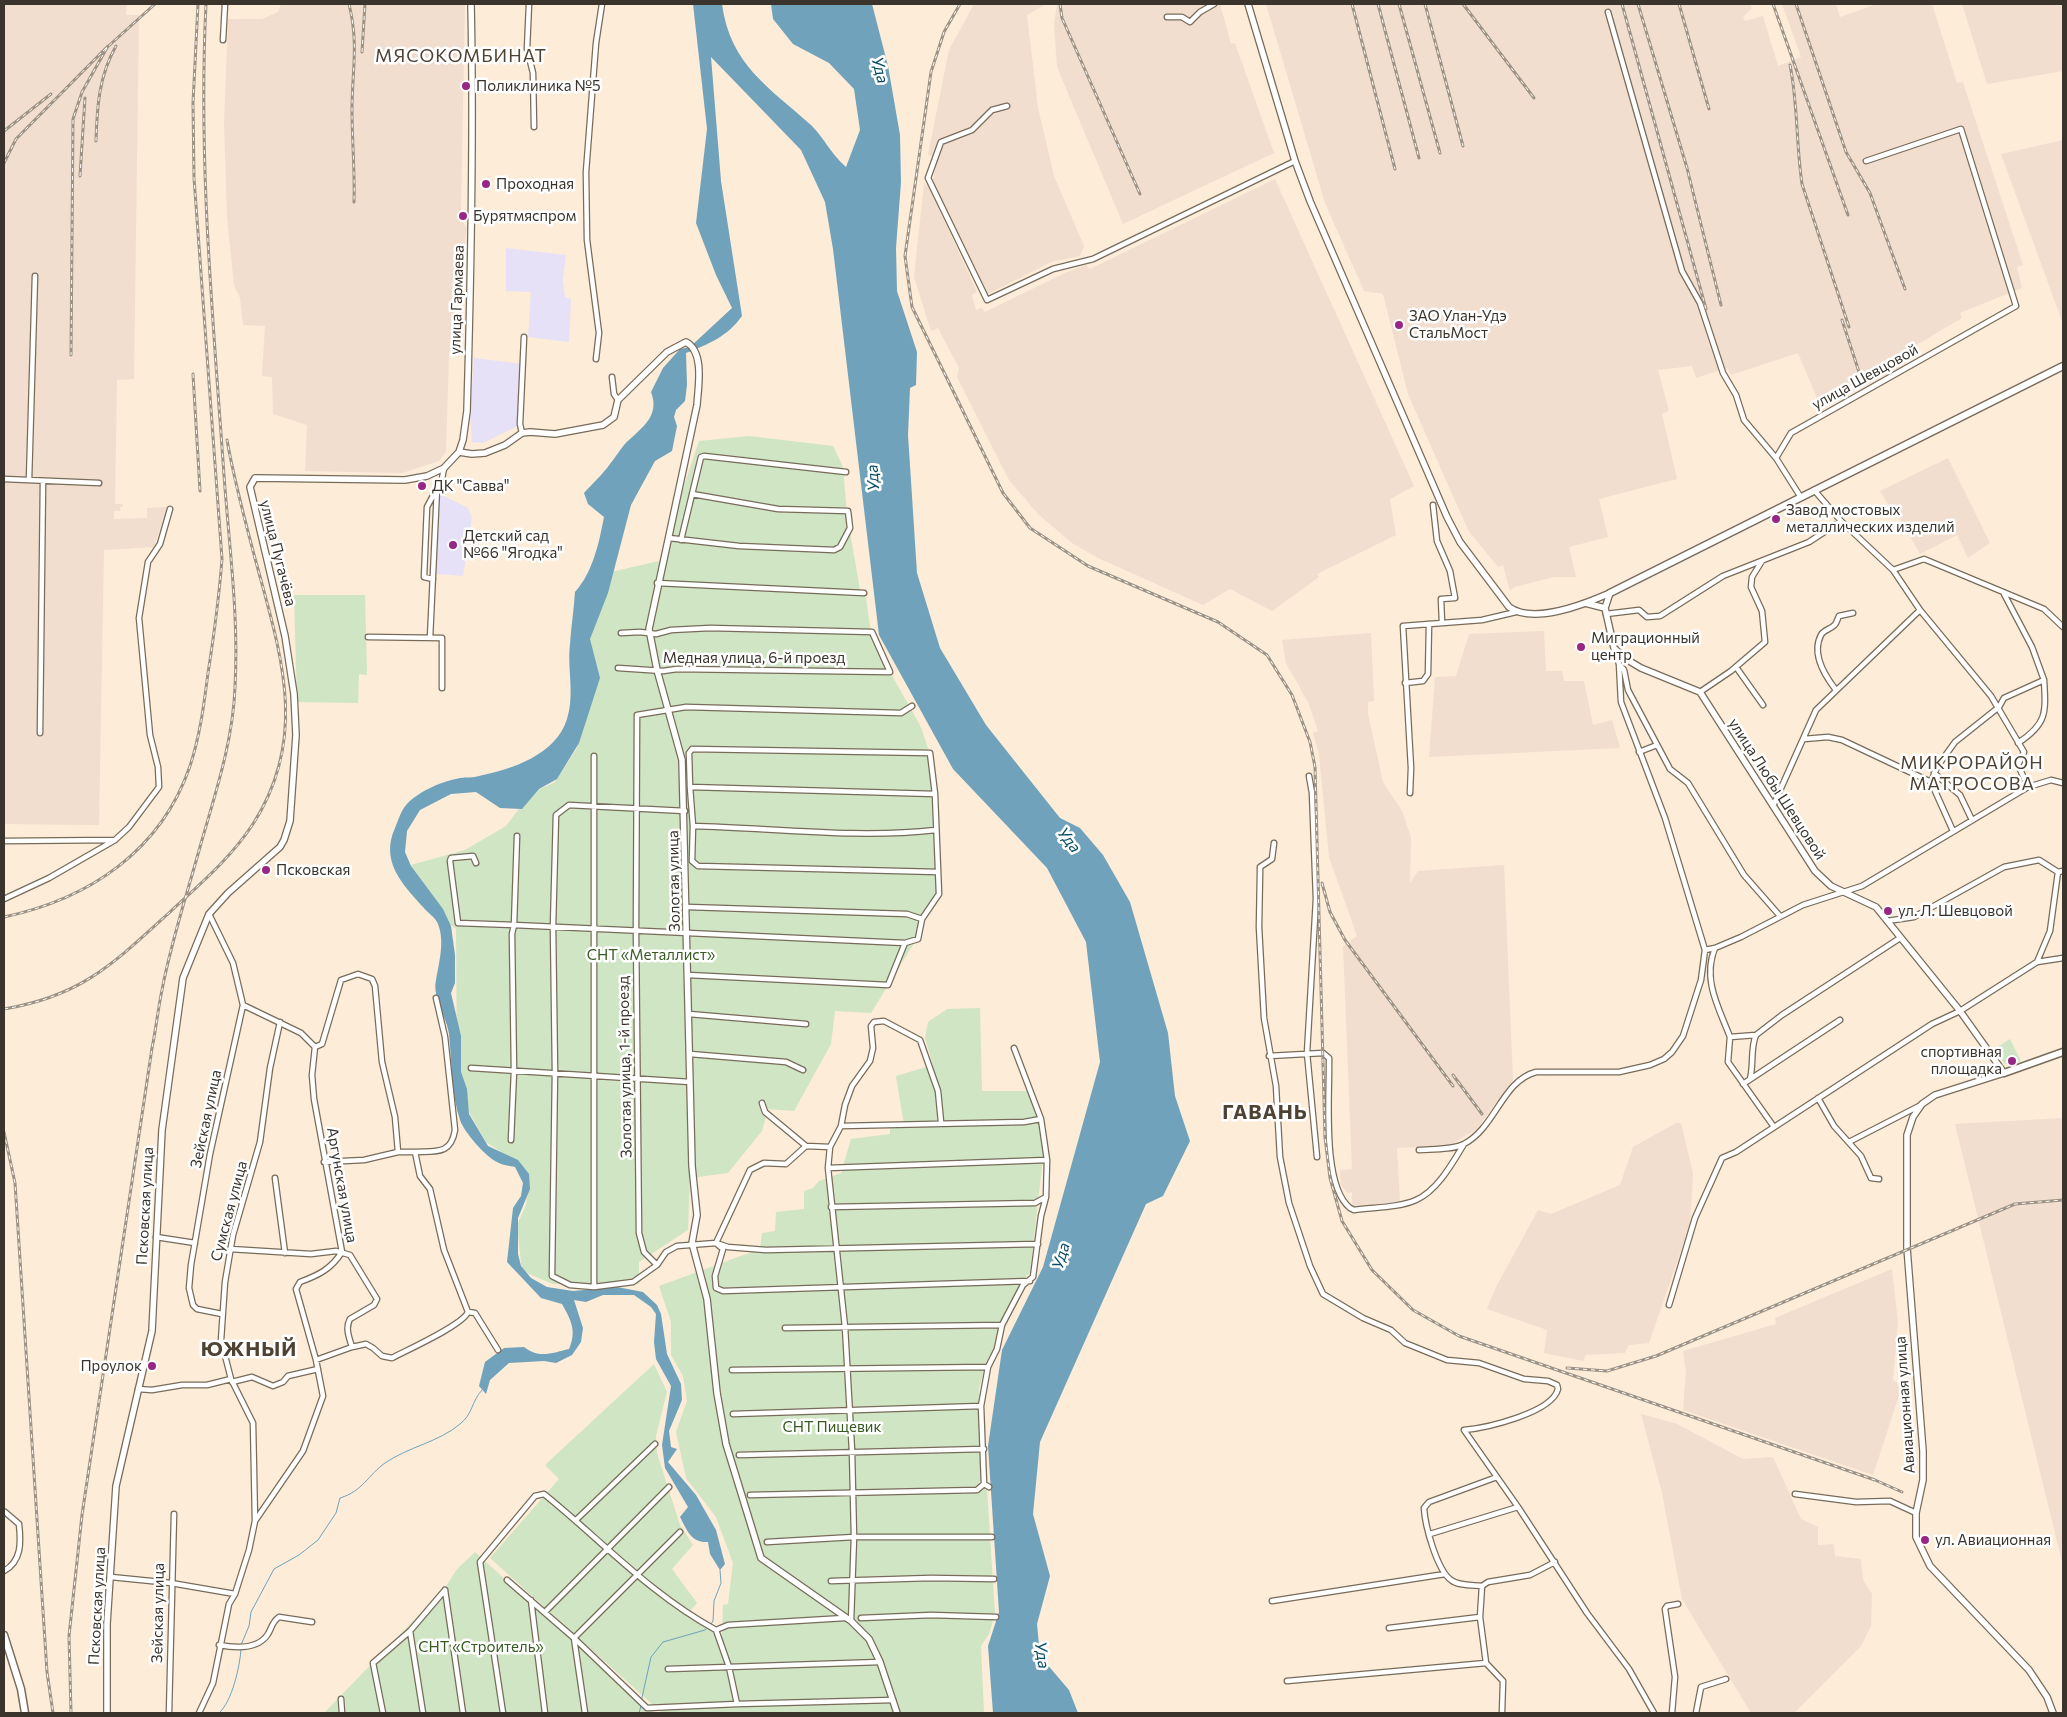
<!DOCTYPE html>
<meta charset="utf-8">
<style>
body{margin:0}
#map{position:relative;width:2067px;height:1717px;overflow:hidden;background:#fcecd8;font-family:Commissioner,sans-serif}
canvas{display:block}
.frame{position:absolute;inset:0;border:5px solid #3a342c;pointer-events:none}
</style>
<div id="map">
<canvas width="2067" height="1717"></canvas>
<div class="frame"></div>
</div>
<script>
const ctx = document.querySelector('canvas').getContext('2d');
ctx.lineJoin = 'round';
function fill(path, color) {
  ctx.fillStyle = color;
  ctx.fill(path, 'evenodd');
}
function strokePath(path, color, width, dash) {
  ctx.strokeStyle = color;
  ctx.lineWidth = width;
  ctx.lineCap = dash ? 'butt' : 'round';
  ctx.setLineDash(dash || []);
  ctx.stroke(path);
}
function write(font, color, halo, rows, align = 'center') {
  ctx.font = font + ' Commissioner,sans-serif';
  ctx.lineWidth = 5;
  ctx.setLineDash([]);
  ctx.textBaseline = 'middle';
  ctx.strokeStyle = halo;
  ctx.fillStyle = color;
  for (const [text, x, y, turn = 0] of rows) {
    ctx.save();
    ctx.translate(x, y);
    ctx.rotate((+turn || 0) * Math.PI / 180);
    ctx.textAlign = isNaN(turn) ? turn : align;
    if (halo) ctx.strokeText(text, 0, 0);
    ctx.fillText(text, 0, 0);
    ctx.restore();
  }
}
fill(new Path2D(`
 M4,4H127L126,15H139L134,379L117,380L115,504H123V507H120V511H114V519L147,518V508L167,507L154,547L104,550L99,825L4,824Z
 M281,4H465L461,211H465L464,224L467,228L449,354L446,452L439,461L402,473L305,471L307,425L273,414L272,377L262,376L265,326L243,325L240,298L234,285L227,217L224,122L228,19H262L278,12Z
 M974,4H1046L1027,15L1038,108L1054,176L1084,246L1080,256L1051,262L988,294L933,182L937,157L928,155L949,50Z
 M1057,4H1220L1231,44L1235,43L1274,153L1123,224L1057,67L1054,25Z
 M1266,4H1750L1752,8L1743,17L1745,21L1763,16L1778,66L1801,57L1782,4H1836L1840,17L1877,4H1932L1957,83L1963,82L2023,265L2017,267L2022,288L1960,313L1962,318L1901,354L1906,365L1821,408L1798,353L1731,375L1727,368L1696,378L1692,366L1658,370L1669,411L1662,414L1677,479L1599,499L1608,537L1569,547L1576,577H1554L1514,587L1510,591L1503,565L1498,567L1468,530L1408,394L1383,294L1364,291L1325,203Z
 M1962,4H2063V71L1987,84Z
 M2063,140V320L2062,321L2001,154Z
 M1275,179L1414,486L1390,499L1396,535L1317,574L1319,577L1272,611L1230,589L1203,605L1098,558L1072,543L1038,514L1009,480L957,377L959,368L938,328L931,331L914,277L924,183L928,185L977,292L972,295L976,310L982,308L985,312L1065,273L1086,265L1090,269Z
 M1948,458L1990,543L1968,558L1957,535L1920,554L1896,512L1893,513L1880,491Z
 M1544,631L1546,671H1562L1564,681H1584L1593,725L1612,720L1620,748L1429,757L1435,677L1456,676L1469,634Z
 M1371,633L1374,701L1368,702V714L1383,782L1402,811L1411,837L1410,883L1418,871L1504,865L1513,1080L1477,1129L1450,1145L1397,1148L1400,1203L1352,1206V1192L1347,1193L1341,1185L1340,1170L1352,1169L1343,946L1357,936L1329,857L1319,754L1313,733L1318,731L1309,704L1286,663L1282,640Z
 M2063,1118V1566L1955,1124Z
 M1676,1123H1681L1693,1174L1690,1225L1649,1343L1629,1345L1625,1353L1585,1355L1584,1361L1544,1353L1547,1330L1487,1309L1495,1289L1538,1210L1551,1214L1620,1185L1633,1147Z
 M1892,1269L1898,1323L1893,1380L1902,1386L1873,1475L1683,1410L1686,1372L1683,1351L1776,1324L1775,1318Z
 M1641,1414L1677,1424L1743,1459L1773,1457L1801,1519L1818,1527V1545L1834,1544L1835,1556L1861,1559L1863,1580L1872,1594L1871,1626L1861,1646L1794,1713H1751L1682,1599L1662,1493Z`), '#f1decf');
fill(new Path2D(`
 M506,248L566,255L563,280L565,297L571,299L569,342L528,337L531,292L506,291Z
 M474,358L522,364L518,426L483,443L472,442L470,414Z
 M440,494L468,508L472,517L463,576L436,574Z`), '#e7e1f7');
fill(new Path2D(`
 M749,436L833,446L843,467L847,515L860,590L866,598L872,640L921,727L933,764L939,887L916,940L871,1013L835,1011L831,1044L794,1111L768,1109L762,1131L728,1173L690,1178L688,1230L639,1262V1284H553L522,1271L517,1225L526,1205L528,1181L509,1157L486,1142L469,1112L457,1061L456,929C435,913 421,889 411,865L465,850L506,826L530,794L555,782L577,748L596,674L589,647L593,623L611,572L659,561L699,441Z
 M294,595H365L367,675L359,674L358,703L297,702Z
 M980,1008L982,1091H1029L1042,1126L1043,1157L1030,1273L1025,1277L1000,1322L995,1348L986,1364L979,1388L981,1490L987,1489L995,1614L989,1634L981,1646L984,1713H662L490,1558L559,1479L545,1465L654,1364L667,1392L656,1436L657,1453L680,1525L693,1545L672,1569L697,1603L686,1616L722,1636L723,1605L728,1604L733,1563L716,1517L686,1478L676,1432L687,1401L683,1376L671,1355V1322L659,1286L760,1249L762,1233L775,1231L776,1212L804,1209V1191L813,1188L819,1181L841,1173L851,1139L890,1134V1128L904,1125L896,1076L933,1065L925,1038L928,1022L947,1009Z
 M2010,1039L2021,1061L2012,1064H2005L1994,1049Z
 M475,1552L631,1694L655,1713H324L445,1588L457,1569Z`), '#cfe5c4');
fill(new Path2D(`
 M693,4H722C730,65 770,88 812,126C824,138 831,154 846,167L860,130L854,89L829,63L793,44L773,19L771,4H872L888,66L900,135L901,182L896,248L897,291L917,352L916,385L910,388L908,435L917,573L940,648L986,725L1060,818L1080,828L1103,855L1130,902L1168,1033L1175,1096L1190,1141L1163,1196L1146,1204L1040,1442L1033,1514L1050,1576L1037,1624L1040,1656L1069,1690L1078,1713H993L988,1646L999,1612L988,1446L1002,1350L1043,1267L1100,1062L1086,942L1047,868L953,769L879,635L833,249L825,202L801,150L711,57L721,181L742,316C728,336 709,344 686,353L687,385L685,401L676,410L674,417L677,426L672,451L655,461L631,505L608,593L590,639L600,678L579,743L557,779L539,789L522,809L500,808L476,792L451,794L420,810L407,831L405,852L411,866L443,909L451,926L455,955V983L451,993L461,1036V1072L467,1089L469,1114L488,1146L518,1160L529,1174L530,1189L518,1218V1254L521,1266L531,1278L547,1287L573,1291L617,1287L643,1292L657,1305L661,1314L667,1354L681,1384L682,1400L669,1431L671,1447L677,1449L668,1462L696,1495L716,1530L725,1564L720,1570L710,1554L708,1542C691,1543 687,1530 680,1517L688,1507L665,1468L662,1445L671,1386L656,1359L654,1342L656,1314L651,1307L634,1295H603L586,1302L574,1300L583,1328L581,1342L572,1355L556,1363L544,1361L509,1363L490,1380L486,1394L479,1386L485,1362L504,1348L524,1347C539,1359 552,1353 569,1349C577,1331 571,1320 562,1304L541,1298L507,1262L513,1208L521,1196L523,1183L515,1167C510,1166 502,1165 497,1162C486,1157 464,1132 460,1120C451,1093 452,1062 449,1034C447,1017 432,998 436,980C439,962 445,942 438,924C436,918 427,912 423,907C402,884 380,861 395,828C398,821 401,810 407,804C419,791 443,781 460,778C467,777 473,778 479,776C512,769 556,755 567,719C575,694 567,669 570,644C571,627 574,609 575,592C593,572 599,543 604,517L588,504L584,493C593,483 603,474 610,464C615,458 619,451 624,445C639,429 661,418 651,392L663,368L680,349L690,347L732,308L716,275L696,223L707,129Z`), '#70a2bb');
strokePath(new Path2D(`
 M711,1624L713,1621L714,1601L721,1583L720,1570
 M241,1645L249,1626L251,1612L274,1569L299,1555L318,1540L336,1513L340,1498C363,1491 368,1475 385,1463C408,1447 439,1442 460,1424C473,1414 471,1402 482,1390
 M641,1702L651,1657L663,1642L705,1630L708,1627
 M219,1713C232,1702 240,1666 241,1649
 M639,1713L641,1706`), '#70a2bb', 1);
const minor = new Path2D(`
 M529,4L527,49L533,73L534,127
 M1608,12L1682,271L1700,303L1723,373L1736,395L1744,420L1776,458
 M1167,17H1182L1190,22L1200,12L1214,4
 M223,40L225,4
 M1007,106L992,110L972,130L941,142L928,178L987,300L1053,269L1093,259L1295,161
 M596,359L599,333L587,240L586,172L596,43L602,4
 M612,377L614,394L618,400
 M522,433L520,424L524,337
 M4,479L99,483
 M29,480L35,276
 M1814,490L1841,521L1893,570L1924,559L2044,609L2063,627
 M1800,496L1776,458L1791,433L2016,306L1961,129L1866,161
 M1433,505L1437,541L1450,571L1455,598L1441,599L1442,623
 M669,538L739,546L834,550L840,547L850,528L848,511L778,509L692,494
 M681,540L701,457L704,456L846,472
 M433,579L424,577L427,507L442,479L444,468
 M657,583L864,593
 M1920,610L1991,696L2024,752L2018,765L2028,787
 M1606,614L1639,610L1647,617L1660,616L1723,576L1809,542L1841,521
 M368,637L442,638V688
 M430,638L437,489
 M1619,664L1624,670L1628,690L1670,769L1688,783L1744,875L1780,916
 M1736,667L1763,705
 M618,668L663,671L677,669L890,672L872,632L710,628L671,630L656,634L640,632L621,633
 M1405,683L1423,681L1428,674L1429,624
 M1836,690C1825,676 1811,654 1821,635C1824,629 1833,629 1836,623C1837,621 1838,618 1839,616L1853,613
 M1700,692L1731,671L1765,642L1762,611L1751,587L1752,577L1762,561
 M40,733L43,481
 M1804,739L1828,737L1842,740L1931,782L1953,831
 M2018,743C2047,724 2046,713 2044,680
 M1639,752L1657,745
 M594,756V1287
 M1934,773L1960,795L1972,820
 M1309,776L1312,793L1316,899L1307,1053L1317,1157
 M1931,782L1937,767L1955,742L1999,707L2004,698L2044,680L2032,647L2003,592
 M690,787L693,826C773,828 856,839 936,830
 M1410,793L1411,768L1403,626L1482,620L1516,612
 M1773,806L1816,710L1920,610L1893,570
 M685,811L569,805L556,815L553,926L555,1072L552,1276L570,1285L594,1287L633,1282L657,1265L666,1252L677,1246L716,1243L750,1170L764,1163L786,1164L806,1146
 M693,826L692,861L698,866L938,872
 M517,836L514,925L905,943
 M4,841L115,840
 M1274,843L1272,859L1260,867V873L1259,927L1264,1018L1276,1086L1280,1157L1289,1203L1310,1266L1323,1294L1363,1318L1391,1330L1405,1343L1447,1360L1479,1363L1524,1379L1548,1381L1557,1385L1558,1389C1552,1413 1486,1428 1464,1430L1518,1507L1587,1613L1629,1669L1654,1713
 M476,863L473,856L451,858L450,861L458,923L514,925L512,934L514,1071L511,1140
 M4,899L49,878L115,840L129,827L159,787L158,767L150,735L139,618L148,562L160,544L170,509
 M687,907L907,914L922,919
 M209,914L233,963L243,1005L210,1154L191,1265L189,1288L193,1305L197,1309L222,1314
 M1887,921L1914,917L2004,867L2039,860L2058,872L2063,871
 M1715,948C1702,980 1719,1008 1730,1037L1756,1035L1782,1015L1900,938
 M1705,950L1715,948L1741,937L1803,905L1862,886L2028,787L2051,780L2063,783
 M2037,962L2063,958
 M688,975L888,985L905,943L918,939L922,919L939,894L935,794L930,753L692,749L689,753L690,787L935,794
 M243,1005L301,1033L315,1047
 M689,1014L806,1024
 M1730,1037L1728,1062L1774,1127
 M315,1047L322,1044L341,980L358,974L372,979L375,986L382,1062L395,1117L398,1152
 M690,1054L786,1062L803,1070
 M1269,1056L1323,1053L1329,1058C1330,1093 1321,1185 1350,1208L1354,1210C1374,1207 1398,1208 1416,1200C1437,1191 1452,1164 1464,1144
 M471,1068L690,1082
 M1750,1079C1754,1064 1750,1049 1756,1035
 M1743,1084L1840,1020
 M1818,1098L1834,1126L1861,1156L1871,1178L1879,1179
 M762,1103L765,1112L806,1146L830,1147
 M841,1126L1024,1122L1041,1119
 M1849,1142L1921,1105
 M1419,1150C1433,1149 1452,1150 1464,1144C1496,1127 1502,1081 1536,1072H1619L1650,1065L1664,1059L1672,1052L1683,1036L1701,980L1705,950L1665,818L1621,702L1619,664L1614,648
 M415,1152C436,1151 451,1155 455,1130L445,1037L436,998
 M324,1162L364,1160L398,1152H415L420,1176L430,1189L444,1250L468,1312L475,1313L498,1350
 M828,1168L1047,1160
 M275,1178L285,1253
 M831,1207L1035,1203L1046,1197
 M156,1237L195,1243
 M230,1249L311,1254L336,1251L350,1255L377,1299L374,1305L350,1319C345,1328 349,1337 352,1347L366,1344L373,1348L382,1356L392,1358C407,1350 463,1325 468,1312
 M657,1265L644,1252L639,1233L636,930L637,715L686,707L901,713L912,706
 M1030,1281L723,1291L716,1288L715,1276L723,1249L716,1243L728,1247L766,1250L1038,1244
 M1669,1305L1695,1218L1722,1158L1736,1152L1932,1024L1960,1011L2037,962L2050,931L2058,872
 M785,1328L1002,1325
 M316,1360L352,1347
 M732,1370L988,1367
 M232,1382L252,1377L273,1386L283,1382L288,1376L318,1369
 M138,1389L152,1390L182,1385H207L231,1379
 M733,1414L981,1406
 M739,1455L984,1449
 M989,1487L984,1484L981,1406L988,1367L997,1349L1002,1325L1023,1285L1033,1277L1041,1216L1046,1197L1047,1160L1041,1119L1014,1048
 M1795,1494L1856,1502L1890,1501L1916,1513
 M750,1495L977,1490L984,1484
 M576,1520L655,1444
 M255,1521L303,1451L323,1396L316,1360L296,1289L300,1282C319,1275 331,1269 342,1252L314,1099L312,1075L315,1047
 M1430,1534L1518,1507
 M767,1542L854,1537H992
 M4,1571C22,1561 21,1542 19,1524L5,1512
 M111,1577L171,1583L235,1594
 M507,1580L574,1638L647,1708L737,1704L729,1667L716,1630
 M831,1581L931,1578L994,1579
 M1482,1586C1473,1585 1458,1586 1451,1580C1437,1570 1425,1526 1424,1508L1429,1502L1497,1477
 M445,1590L463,1713
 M531,1600L545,1713
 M1272,1601L1445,1574
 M545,1612L669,1487
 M861,1618L931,1615L996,1617
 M851,1621L854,1537L852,1451L845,1327L828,1168L830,1147L841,1126L845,1105L852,1086L870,1061L873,1048L871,1026L874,1022L884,1021L920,1040L938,1091L941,1122
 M1389,1628L1480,1617
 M410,1631L423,1713
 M219,1645C235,1648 258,1650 268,1634C272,1627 272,1622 279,1617L312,1622
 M668,1669L880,1662
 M1287,1681L1486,1663
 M341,1699L342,1713
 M737,1704L893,1700
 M169,1713L174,1514
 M199,1713L213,1683L229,1604L235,1594L249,1550L255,1521L253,1423L231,1379L221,1340L225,1282L233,1235L260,1142L270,1068L280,1022
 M383,1713L373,1663L410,1631L445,1590
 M503,1713L480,1562L535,1496L544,1494C601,1540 651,1595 716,1630L728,1625L845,1618
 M585,1713L574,1638L680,1532
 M1502,1713L1503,1681L1486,1663L1480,1617L1482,1586L1488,1582L1530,1575L1555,1562
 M1672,1713L1675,1677L1665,1609L1667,1606L1678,1604
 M1696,1713L1701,1687L1726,1679`);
const tertiary = new Path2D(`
 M1248,4L1295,161L1310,201L1447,517L1460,542L1509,607C1534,625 1585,604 1610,593
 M459,452L472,454L485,453L505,445L522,433L530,432L555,434L603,425L614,417L618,400L667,352L686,342C705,352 698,388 697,405L649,629L657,670L682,760L692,1166L697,1215L692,1243L707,1299L717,1393L726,1444L761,1558L851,1621L869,1639L880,1662L897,1713
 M1610,593L1605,608L1614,648L1626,659L1641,668L1700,692L1815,871L1831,886L1876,907L1960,1011L2004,1073L1935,1095L1922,1104L1913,1117L1907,1135V1248L1923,1451V1480L1916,1513V1537L1930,1566L2029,1670L2047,1697L2053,1713
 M1585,603L1605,608
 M107,1713V1624L116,1486L152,1331L162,1130L183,978L209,914L228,893L280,847L284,840L290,821L296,735L294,694L285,636L250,487L255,478L405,480L427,476L444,468L459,452L463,440L467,411C471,275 474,140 471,4`);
const secondary = new Path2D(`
 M1610,593L2063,366
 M2004,1073L2063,1052
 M4,1635L21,1689L25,1713`);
strokePath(minor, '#786b5a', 7);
strokePath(tertiary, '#786b5a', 8);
strokePath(secondary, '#786b5a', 9);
strokePath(minor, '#fff', 4.5);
strokePath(tertiary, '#fff', 5.5);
strokePath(secondary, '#fff', 6);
const rail = new Path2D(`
 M349,4C359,45 352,70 352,110C352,141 355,171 354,202
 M960,4L944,32L931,72L905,256L912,307L1003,493L1030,528L1088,566L1218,622L1267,655L1292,695L1310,742L1315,767L1325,1137L1330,1178L1342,1221L1372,1270L1413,1310L1459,1336L1875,1480L1902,1492
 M1060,4L1062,18L1140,194
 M1352,4L1395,169
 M1378,4L1419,158
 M1399,4L1440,153
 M1425,4L1463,146
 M1463,4L1534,98
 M1622,4L1706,309
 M1638,4L1687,168L1721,305
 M1679,4L1709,109
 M1773,4L1848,215
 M1796,4L1846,152L1870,193L1905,289
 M103,51L155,4
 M362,52L365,4
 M1790,65C1798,104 1796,144 1802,184L1849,327
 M4,131L51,94
 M96,141C97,106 99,76 116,46
 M4,163L16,139L108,46L82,92L73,119L71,355
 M80,176L85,98
 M1842,320L1859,372
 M193,374L200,491
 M1322,883L1330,912L1345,940L1453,1086
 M4,917C89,899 161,851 190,766C200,736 204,704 208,673C214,635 219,598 222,559L194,178L193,103L198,4
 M4,1009C82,996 114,963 170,912C200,884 230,859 253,824C307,740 283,661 259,573C247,529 235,485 227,440
 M1453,1075L1482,1114
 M4,1132L15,1183L47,1672L53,1713
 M1567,1368L1607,1371L1656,1356L2015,1204L2063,1200
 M71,1713L69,1636L82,1515L152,1048C156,1029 158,1009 162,990C171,942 187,894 200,847C215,794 233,742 235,687C239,616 229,546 224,475C213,318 198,162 206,4`);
strokePath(rail, '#9d9283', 3);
strokePath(rail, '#fff', 1, [4]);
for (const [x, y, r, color] of [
 [466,86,5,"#982684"],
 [486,184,5,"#982684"],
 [463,216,5,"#982684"],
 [1399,325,5,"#982684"],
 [422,486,5,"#982684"],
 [1776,519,5,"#982684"],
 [453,545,5,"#982684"],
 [1581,647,5,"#982684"],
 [266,870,5,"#982684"],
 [1888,911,5,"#982684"],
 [2012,1061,5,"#982684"],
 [152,1366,5,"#982684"],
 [1925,1540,5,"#982684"]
]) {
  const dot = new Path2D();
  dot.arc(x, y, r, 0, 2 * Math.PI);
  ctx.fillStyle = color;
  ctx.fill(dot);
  strokePath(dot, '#fff', 2);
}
write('15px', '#3a342c', '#fff', [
 ["Поликлиника №5",476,86],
 ["Проходная",496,184],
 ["Бурятмяспром",473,216],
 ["ЗАО Улан-Удэ",1409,316],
 ["СтальМост",1409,333],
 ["ДК \"Савва\"",432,486],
 ["Завод мостовых",1786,510],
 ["металлических изделий",1786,527],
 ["Детский сад",463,536],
 ["№66 \"Ягодка\"",463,553],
 ["Миграционный",1591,638],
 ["центр",1591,655],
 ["Псковская",276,870],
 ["ул. Л. Шевцовой",1898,911],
 ["спортивная",2002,1052,"right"],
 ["площадка",2002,1069,"right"],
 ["Проулок",142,1366,"right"],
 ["ул. Авиационная",1935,1540]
], 'left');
write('15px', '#3a342c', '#fff', [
 ["улица Гармаева",457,300,-88],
 ["улица Шевцовой",1865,377,-29],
 ["улица Пугачёва",278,553,76],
 ["Медная улица, 6-й проезд",754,658],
 ["улица Любы Шевцовой",1777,789,57],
 ["Золотая улица",674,881,-91],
 ["Золотая улица, 1-й проезд",625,1067,-91],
 ["Зейская улица",206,1119,-78],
 ["Аргунская улица",342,1185,80],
 ["Псковская улица",145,1206,-87],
 ["Сумская улица",229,1211,-75],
 ["Авиационная улица",1905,1405,-94],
 ["Псковская улица",97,1606,-87],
 ["Зейская улица",158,1613,-89]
]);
write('15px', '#375a21', '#fff', [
 ["СНТ «Металлист»",651,955],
 ["СНТ Пищевик",832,1427],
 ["СНТ «Строитель»",481,1647]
]);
write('italic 16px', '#054c66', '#fff', [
 ["Уда",880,70,76],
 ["Уда",873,478,-94],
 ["Уда",1069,840,53],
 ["Уда",1061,1256,-73],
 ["Уда",1042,1655,82]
]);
ctx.letterSpacing = '1px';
write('18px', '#4f4232', '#fff', [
 ["МЯСОКОМБИНАТ",461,56],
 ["МИКРОРАЙОН",1972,763],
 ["МАТРОСОВА",1972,784]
]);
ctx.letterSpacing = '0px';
ctx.letterSpacing = '1px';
write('bold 20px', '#4f4232', '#fff', [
 ["ГАВАНЬ",1265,1112],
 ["ЮЖНЫЙ",249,1349]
]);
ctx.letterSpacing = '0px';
</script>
